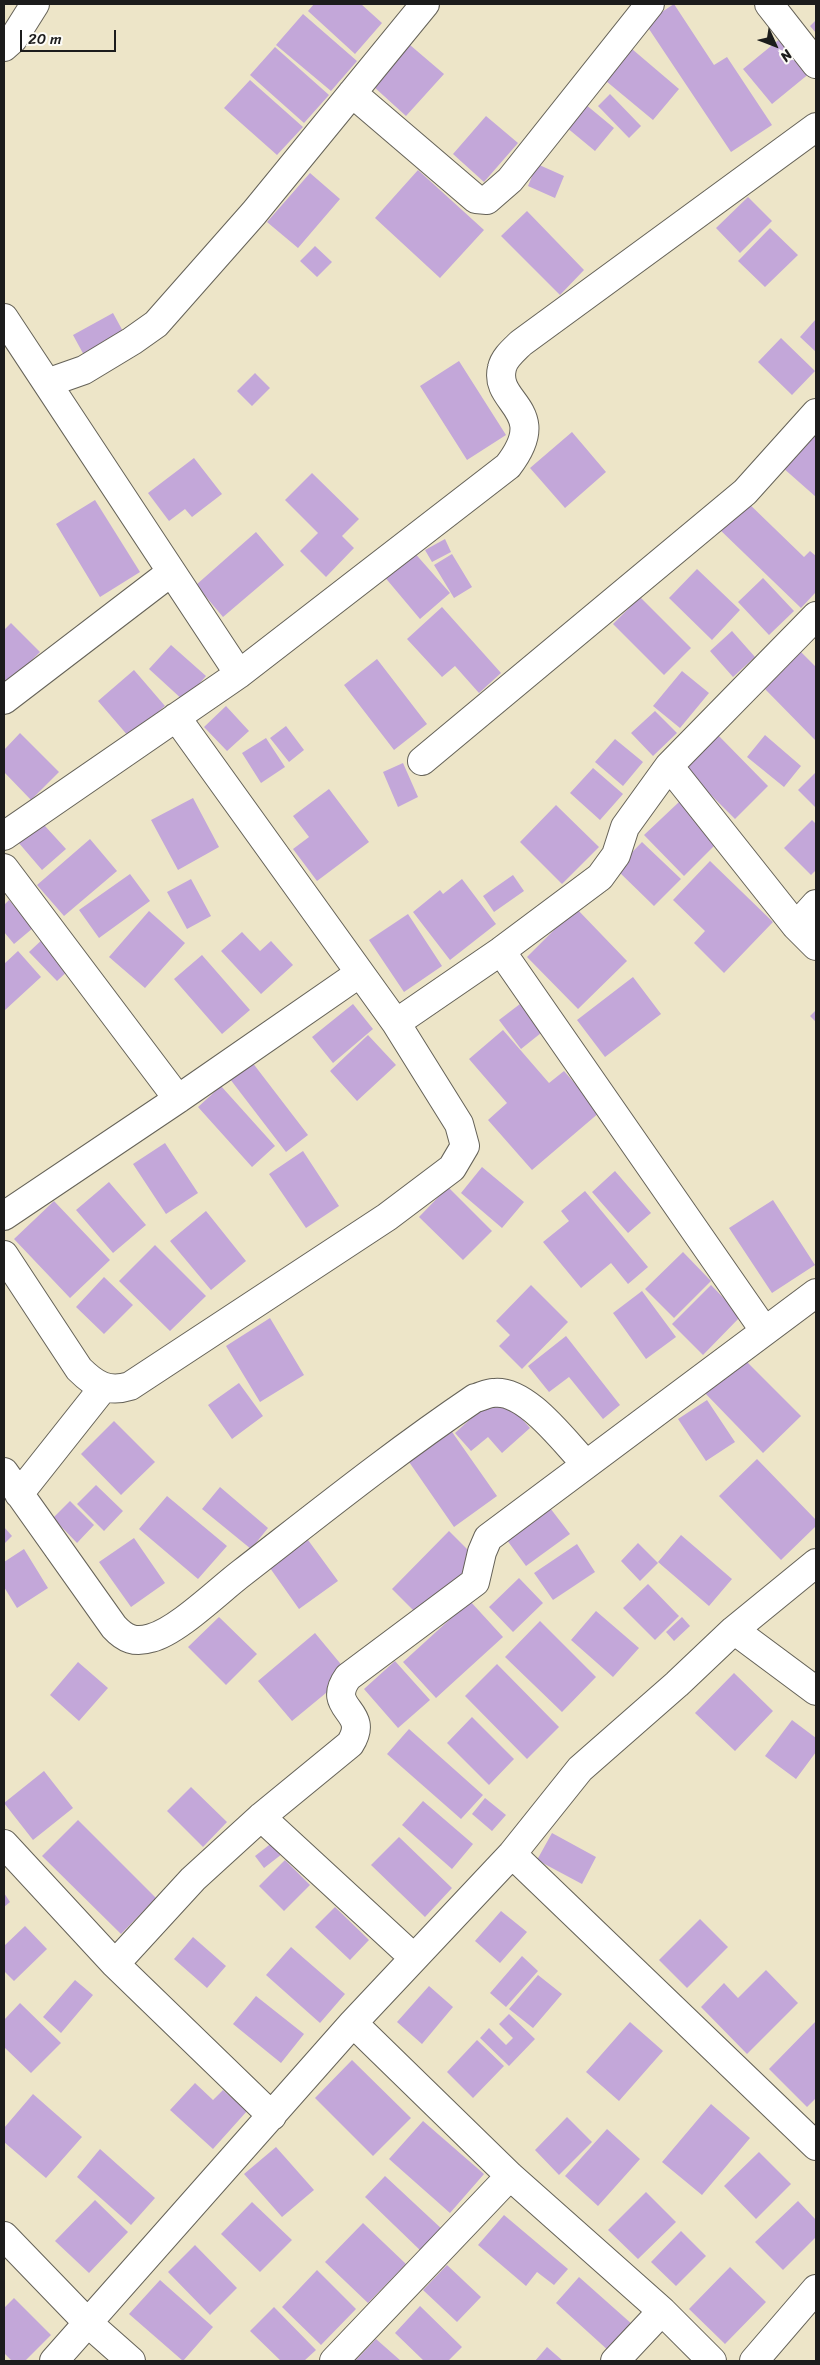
<!DOCTYPE html>
<style>
body{margin:0}
#map{position:relative;width:820px;height:2365px;overflow:hidden;background:#ede5c8;font-family:Sriracha,sans-serif}
canvas{display:block}
.frame{position:absolute;inset:0;border:5px solid #1c1c1c;pointer-events:none}
.north{position:absolute;left:750px;top:20px;width:50px;height:50px;-webkit-text-stroke:4px #fdfcf7;paint-order:stroke;rotate:133deg;font-size:14px;font-weight:700;line-height:20px;text-align:center;color:#1c1c1c}
.north::after{content:'';display:block;margin:auto;width:18px;height:22px;background:#1c1c1c;clip-path:polygon(50% 0,100% 100%,50% 72%,0 100%)}
.scale{position:absolute;left:20px;top:30px;width:96px;height:22px;box-sizing:border-box;border:2px solid #1c1c1c;border-top:0;padding-left:6px;font-size:15px;line-height:18px;white-space:nowrap;color:#1c1c1c;-webkit-text-stroke:4px #fdfcf7;paint-order:stroke}
</style>
<div id="map">
<canvas width="820" height="2365"></canvas>
<div class="frame"></div>
<div class="north">N</div>
<div class="scale">20 m</div>
</div>
<script>
const ctx = document.querySelector('canvas').getContext('2d');
ctx.lineJoin = 'round';
function fill(path, color) {
  ctx.fillStyle = color;
  ctx.fill(path, 'evenodd');
}
function strokePath(path, color, width, dash) {
  ctx.strokeStyle = color;
  ctx.lineWidth = width;
  ctx.lineCap = dash ? 'butt' : 'round';
  ctx.setLineDash(dash || []);
  ctx.stroke(path);
}
fill(new Path2D(`
 M314,4H361L382,23L355,54L308,11Z
 M674,4L714,65L727,57L772,125L731,152L645,23Z
 M303,14L357,61L331,91L276,45Z
 M816,20V33L810,26Z
 M787,33L816,68L772,104L743,69Z
 M410,45L444,74L406,116L373,86Z
 M275,47L329,95L304,123L250,75Z
 M632,49L679,89L653,120L606,81Z
 M250,80L303,127L277,155L224,108Z
 M610,94L641,126L629,138L598,106Z
 M585,104L614,128L595,151L566,127Z
 M486,116L518,143L484,182L453,154Z
 M537,164L564,176L555,198L528,186Z
 M418,170L484,230L440,278L375,218Z
 M310,173L340,199L298,248L267,222Z
 M748,197L772,221L740,253L716,228Z
 M527,211L584,270L560,295L501,236Z
 M770,228L798,255L765,287L738,261Z
 M315,246L332,262L317,277L300,261Z
 M113,313L125,335L85,357L73,335Z
 M816,319V352L800,337Z
 M781,338L815,371L792,395L758,362Z
 M459,361L506,435L467,460L420,386Z
 M255,373L270,388L252,406L237,391Z
 M572,432L606,472L565,508L530,468Z
 M816,433V497L782,467Z
 M194,458L222,494L192,517L185,509L169,521L148,493Z
 M312,473L359,519L342,536L354,548L326,577L300,551L318,533L285,500Z
 M743,498L804,557L810,551L816,556V592L801,608L716,526Z
 M95,500L140,572L100,597L56,524Z
 M256,532L284,565L223,617L196,585Z
 M445,539L451,552L432,562L425,550Z
 M412,550L450,593L420,619L383,575Z
 M452,554L472,587L454,598L434,565Z
 M697,569L740,610L712,640L669,598Z
 M763,578L794,611L769,635L738,602Z
 M640,597L691,648L664,675L613,624Z
 M442,607L501,673L479,693L455,666L442,677L407,639Z
 M11,623L40,652L7,685L4,682V630Z
 M732,631L755,657L733,677L710,651Z
 M171,645L206,676L184,701L149,669Z
 M801,652L816,667V741L765,689Z
 M377,659L427,724L394,750L344,685Z
 M134,670L165,706L129,737L98,701Z
 M682,671L709,693L680,728L653,706Z
 M226,706L249,731L227,751L204,727Z
 M655,711L677,733L653,756L631,733Z
 M286,726L304,750L289,762L270,738Z
 M20,733L59,772L31,800L4,772V750Z
 M717,734L768,786L735,819L683,767Z
 M765,735L801,766L784,787L747,757Z
 M266,738L285,767L261,783L242,753Z
 M615,739L643,762L623,786L595,762Z
 M403,763L418,797L398,807L383,772Z
 M593,768L623,794L600,820L570,793Z
 M816,772V808L798,790Z
 M329,789L369,842L317,881L293,849L309,837L293,816Z
 M193,798L219,847L178,870L151,820Z
 M679,802L718,842L684,876L644,835Z
 M556,805L599,847L562,884L520,842Z
 M35,815L66,849L42,870L12,835Z
 M812,820L816,824V870L811,875L784,848Z
 M90,839L117,871L64,916L37,885Z
 M642,842L681,879L654,906L616,869Z
 M710,861L773,922L724,973L694,943L705,931L673,900Z
 M130,874L150,901L99,938L79,910Z
 M513,875L524,891L494,912L483,896Z
 M191,879L211,916L187,929L167,892Z
 M462,879L496,924L450,960L413,912L440,890L443,894Z
 M9,900L33,928L14,944L4,932V905Z
 M576,908L627,961L578,1009L527,957Z
 M149,911L185,943L145,988L109,957Z
 M408,914L442,966L404,992L369,940Z
 M242,932L260,951L271,941L293,965L261,994L221,951Z
 M46,936L73,966L57,981L29,952Z
 M18,951L41,977L4,1011V964Z
 M202,955L250,1010L222,1034L174,979Z
 M633,977L661,1014L605,1057L577,1020Z
 M353,1004L373,1029L333,1063L312,1037Z
 M520,1004L541,1033L521,1049L499,1020Z
 M816,1010V1022L810,1016Z
 M503,1030L549,1083L564,1071L600,1112L532,1170L488,1120L507,1103L469,1059Z
 M368,1035L396,1065L357,1101L330,1071Z
 M252,1062L308,1135L286,1152L230,1079Z
 M221,1086L275,1146L252,1167L198,1107Z
 M165,1143L198,1193L166,1214L133,1164Z
 M303,1151L339,1206L306,1228L269,1174Z
 M482,1167L524,1202L502,1228L461,1193Z
 M615,1171L651,1213L628,1233L592,1192Z
 M109,1182L146,1225L113,1253L76,1210Z
 M448,1187L492,1231L463,1260L419,1217Z
 M585,1191L648,1267L628,1284L611,1263L581,1288L543,1242L569,1221L561,1211Z
 M773,1200L815,1265L772,1293L729,1228Z
 M54,1201L110,1260L70,1298L14,1239Z
 M206,1211L246,1261L211,1290L170,1241Z
 M155,1245L206,1296L170,1331L119,1281Z
 M683,1252L711,1281L674,1318L645,1289Z
 M104,1277L133,1305L104,1334L76,1307Z
 M531,1285L568,1322L522,1369L499,1346L510,1335L496,1321Z
 M711,1285L741,1316L703,1355L672,1324Z
 M642,1291L676,1337L646,1359L613,1313Z
 M270,1318L304,1375L260,1402L226,1346Z
 M566,1336L620,1405L603,1419L569,1377L549,1392L528,1366Z
 M740,1355L801,1416L763,1453L704,1392Z
 M239,1383L263,1416L232,1439L208,1405Z
 M499,1393L530,1428L502,1453L488,1437L471,1451L455,1433Z
 M707,1400L735,1442L706,1461L678,1419Z
 M114,1421L155,1462L121,1495L81,1454Z
 M450,1429L497,1496L454,1527L407,1459Z
 M757,1459L816,1520V1526L781,1560L719,1496Z
 M96,1485L123,1511L104,1531L77,1504Z
 M220,1487L268,1528L251,1549L202,1509Z
 M167,1496L227,1546L198,1579L139,1529Z
 M70,1501L94,1525L77,1543L53,1518Z
 M547,1504L570,1534L526,1566L504,1536Z
 M4,1527L12,1536L4,1544Z
 M449,1531L477,1559L420,1617L392,1589Z
 M681,1535L732,1579L709,1606L658,1562Z
 M134,1538L165,1583L131,1607L99,1562Z
 M308,1540L338,1581L299,1609L270,1568Z
 M638,1543L658,1563L640,1581L621,1561Z
 M577,1544L595,1572L553,1600L534,1573Z
 M24,1549L48,1588L17,1608L4,1587V1562Z
 M519,1578L543,1603L513,1632L489,1607Z
 M648,1584L679,1616L655,1640L623,1608Z
 M470,1601L503,1637L436,1698L403,1662Z
 M596,1611L639,1648L613,1677L571,1640Z
 M219,1617L257,1654L226,1685L188,1647Z
 M682,1617L690,1626L674,1641L666,1632Z
 M540,1621L596,1677L562,1712L505,1657Z
 M315,1633L349,1674L292,1721L258,1681Z
 M395,1661L430,1700L398,1728L364,1689Z
 M78,1662L108,1688L79,1721L50,1695Z
 M497,1664L559,1727L527,1759L465,1696Z
 M734,1673L773,1711L735,1751L695,1713Z
 M472,1717L514,1759L489,1785L447,1743Z
 M792,1720L816,1738V1752L796,1779L765,1756Z
 M409,1729L483,1795L461,1819L387,1754Z
 M44,1771L73,1808L33,1840L4,1803Z
 M191,1787L227,1822L203,1847L167,1811Z
 M485,1798L506,1815L492,1831L472,1814Z
 M423,1801L473,1844L452,1869L402,1825Z
 M78,1820L156,1898L121,1934L42,1856Z
 M552,1833L596,1857L582,1884L537,1860Z
 M399,1837L452,1888L425,1917L371,1865Z
 M273,1842L282,1854L264,1868L255,1856Z
 M285,1860L310,1885L284,1911L259,1886Z
 M4,1893L10,1902L4,1907Z
 M335,1907L369,1940L350,1960L315,1927Z
 M501,1911L527,1932L500,1963L475,1941Z
 M700,1919L728,1947L687,1988L659,1960Z
 M25,1926L47,1949L14,1981L4,1971V1946Z
 M193,1937L226,1966L207,1988L174,1959Z
 M291,1947L345,1994L320,2023L266,1975Z
 M522,1956L538,1971L506,2007L490,1993Z
 M766,1970L798,2003L747,2054L701,2007L724,1983L738,1998Z
 M538,1975L562,1994L533,2028L509,2009Z
 M75,1980L93,1995L61,2033L43,2017Z
 M429,1986L453,2007L422,2044L397,2022Z
 M256,1996L304,2034L281,2063L233,2024Z
 M20,2003L61,2043L31,2073L4,2047V2020Z
 M509,2014L535,2039L509,2066L480,2038L489,2028L506,2045L513,2038L499,2024Z
 M816,2021V2098L807,2107L769,2069Z
 M630,2022L663,2051L619,2101L586,2072Z
 M477,2040L504,2066L473,2098L447,2072Z
 M352,2060L411,2118L373,2156L315,2098Z
 M195,2083L213,2100L223,2090L247,2111L213,2149L170,2110Z
 M33,2094L82,2137L46,2178L4,2142V2128Z
 M711,2104L750,2138L702,2195L662,2162Z
 M567,2117L592,2142L559,2175L535,2150Z
 M423,2121L484,2174L450,2213L389,2159Z
 M607,2129L640,2159L598,2206L565,2176Z
 M276,2147L314,2190L282,2217L244,2174Z
 M100,2149L155,2198L131,2225L77,2177Z
 M759,2152L791,2184L756,2219L724,2186Z
 M385,2176L444,2231L423,2253L365,2197Z
 M646,2192L676,2222L638,2259L608,2230Z
 M95,2200L128,2232L89,2273L55,2241Z
 M798,2201L816,2220V2237L783,2270L755,2242Z
 M252,2202L292,2240L260,2272L221,2234Z
 M504,2215L568,2269L554,2285L537,2272L526,2286L478,2245Z
 M363,2223L406,2264L368,2303L325,2262Z
 M681,2231L706,2256L676,2286L651,2262Z
 M195,2245L237,2288L210,2315L168,2272Z
 M447,2265L481,2297L457,2322L423,2290Z
 M730,2267L766,2302L725,2344L689,2309Z
 M317,2270L356,2309L321,2345L282,2307Z
 M579,2277L633,2325L610,2352L556,2303Z
 M160,2280L213,2327L183,2361L129,2314Z
 M14,2298L51,2335L25,2361H12L4,2353V2308Z
 M420,2306L462,2347L448,2361H424L395,2333Z
 M274,2307L316,2350L304,2361H281L250,2331Z
 M376,2339L401,2361H355Z
 M547,2347L563,2361H535Z`), '#c3a7d9');
const minor = new Path2D(`
 M769,4L816,64
 M4,47L13,39L35,4
 M352,93L476,199L487,200L510,180L650,4
 M4,318L239,674
 M47,383L84,370L132,341L156,324L254,213L425,4
 M4,700L170,573
 M422,761L745,492L816,413
 M669,766L796,926L816,946
 M4,836L239,674L508,466C552,409 493,404 502,368C504,358 514,350 521,343L816,127
 M4,868L178,1099
 M796,926L816,904
 M501,951L764,1330
 M396,1023L501,951L600,877L616,855L625,827L669,766L816,616
 M4,1216L178,1099L360,973
 M4,1255L79,1369C95,1385 108,1393 130,1386L387,1217L452,1168L465,1146L459,1124L396,1023L176,717
 M4,1472L114,1627C125,1639 135,1643 151,1638C178,1631 219,1590 243,1572C319,1513 395,1452 475,1398C481,1397 487,1393 493,1393C526,1388 565,1443 586,1464
 M19,1494L103,1388
 M734,1630L816,1691
 M261,1817L414,1958
 M4,1844L115,1964L272,2116
 M512,1854L816,2146
 M115,1964L193,1879L261,1817L350,1744C372,1710 324,1710 348,1677L475,1582L482,1552L488,1538L816,1293
 M353,2023L510,2176L662,2311L712,2361
 M4,2236L88,2323L131,2361
 M54,2361L353,2023L512,1854L580,1769L677,1684L734,1630L816,1563
 M334,2361L510,2176
 M615,2361L662,2311
 M754,2361L816,2289`);
strokePath(minor, '#656258', 30);
strokePath(minor, '#fff', 28);
</script>
